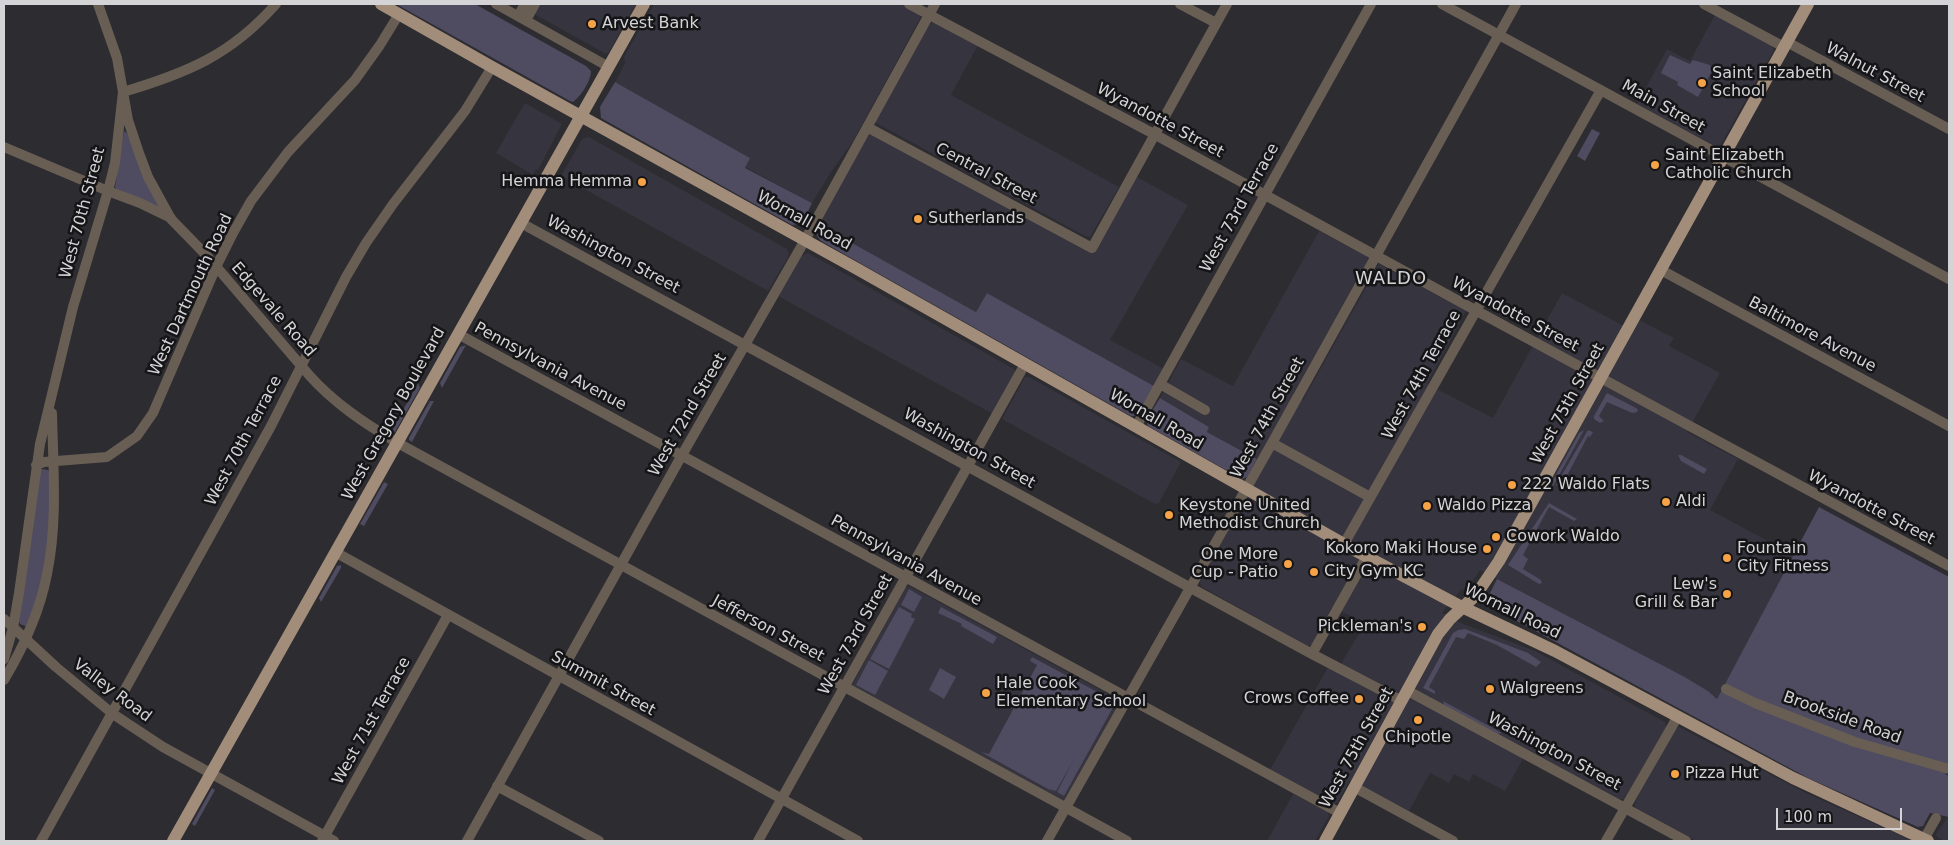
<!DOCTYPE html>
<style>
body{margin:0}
#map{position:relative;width:1953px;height:845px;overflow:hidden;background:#2d2c31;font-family:"DejaVu Sans",sans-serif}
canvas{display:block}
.frame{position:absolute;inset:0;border:5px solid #d4d3d6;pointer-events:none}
.scale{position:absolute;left:1776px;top:808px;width:126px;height:22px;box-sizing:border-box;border:2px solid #d4d3d6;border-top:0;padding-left:6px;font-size:15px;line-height:18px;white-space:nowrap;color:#d4d3d6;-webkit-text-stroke:4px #151517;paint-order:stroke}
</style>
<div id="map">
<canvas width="1953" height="845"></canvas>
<div class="frame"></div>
<div class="scale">100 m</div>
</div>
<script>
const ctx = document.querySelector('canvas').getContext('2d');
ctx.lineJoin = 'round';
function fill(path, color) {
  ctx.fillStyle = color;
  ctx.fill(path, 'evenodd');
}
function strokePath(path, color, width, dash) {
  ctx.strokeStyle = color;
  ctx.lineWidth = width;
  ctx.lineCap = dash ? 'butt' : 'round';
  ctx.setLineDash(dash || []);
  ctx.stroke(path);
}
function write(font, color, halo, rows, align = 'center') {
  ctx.font = font + ' "DejaVu Sans",sans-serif';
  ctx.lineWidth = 5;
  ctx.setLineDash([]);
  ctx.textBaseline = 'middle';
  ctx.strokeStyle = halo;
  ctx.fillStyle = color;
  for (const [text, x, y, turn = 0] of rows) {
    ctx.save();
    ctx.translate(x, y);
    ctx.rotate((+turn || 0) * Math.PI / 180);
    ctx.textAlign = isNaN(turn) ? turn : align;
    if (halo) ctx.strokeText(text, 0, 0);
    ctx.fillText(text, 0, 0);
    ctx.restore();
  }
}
fill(new Path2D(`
 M537,4H636L609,52L606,54L536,15L534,14Z
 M654,4H901L919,14L921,17L853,141L831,172L812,203L745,167L750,158L615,82L625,63L624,57Z
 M1715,15L1772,46L1774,50L1720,146L1717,147L1637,104L1667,49L1690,61Z
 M933,22L978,45L951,95L1119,187L1090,237L1085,236L876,123V121L929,25Z
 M525,103L562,124L538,170L536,169L533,175L496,153Z
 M869,132L1093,252L1135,176L1188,205L1110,340L1164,369L1154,386L987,293L976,312L818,224Z
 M589,137L787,249L789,253L788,257L768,291L561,176L581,141L584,138Z
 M1319,231L1366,256L1368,260L1293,394L1303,400L1379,264L1466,311L1427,384L1493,418L1562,293L1622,325L1641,321L1674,338L1669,346L1720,373L1687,432L1738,459L1710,510L1794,555L1717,699L1708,691L1683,676L1480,570L1468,588L1461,590L1442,613L1461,623L1535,651L1665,722L1666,728L1624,799H1619L1528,750L1505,791L1473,774L1469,782L1454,774L1449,783L1430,773L1409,811L1350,780L1337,803L1333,804L1270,770L1332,660L1341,664L1365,623L1332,607L1312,645L1308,646L1202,587L1200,583L1202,577L1266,463L1207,432L1209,427L1160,398L1181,359L1233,386Z
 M808,253L1014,369L1015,373L993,414L778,296L800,257Z
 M1025,377H1029L1181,462L1159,503L1155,504L1002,419Z
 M909,586L1119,700V704L1064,801L852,685L905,588Z
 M1679,727L1806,793L1913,841H1696L1635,807L1636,800L1675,729Z
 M1293,794L1328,812L1329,816L1315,841H1267Z
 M1948,817L1949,841H1944L1937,837L1936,834Z`), '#36343e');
fill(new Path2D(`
 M396,4H475L586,66L591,71C591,81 581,96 573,102L570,101Z
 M1670,55L1690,64L1693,60L1710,65L1712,71L1698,97L1677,85L1678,82L1661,73Z
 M615,82L750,158L745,168L812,203C807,213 804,225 792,225L601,118L600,107Z
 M1592,129L1600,133L1585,161L1577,156Z
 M124,131L127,133L160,205L159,208L116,189L115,187Z
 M818,224L976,312L987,293L1154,386L1136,416H1131L821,241L815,233Z
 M466,345L442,388L440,383L460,347Z
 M418,383L420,388L395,432L392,430Z
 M1607,393L1636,408L1638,410L1637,412L1632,413L1607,402L1599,416L1604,421L1600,423L1594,419V416Z
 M1160,398L1209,427L1207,432L1257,459L1247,477L1242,479L1148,426L1146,420Z
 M430,401H434L412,442L409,440V438Z
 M1584,430L1583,432L1552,488L1553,480L1579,433Z
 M1588,430L1593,432L1590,437L1588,436L1561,487L1556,485Z
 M1678,455H1681L1705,468L1707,469L1704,474L1681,461Z
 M42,469L48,470L49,472V537L39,592L27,625L25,626L20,624L19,621L40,471Z
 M384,482L388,484L364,526L360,524Z
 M1549,503L1577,519L1574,521L1549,507L1523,555L1528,559L1523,569L1541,580L1542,583L1539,584L1508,565Z
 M1819,507L1949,577V767L1945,774L1949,776V817L1930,813L1923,826L1918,827L1808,778L1489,606L1485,603L1497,579L1683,676L1708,691L1717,699Z
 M341,565V568L321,602L319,598L337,566Z
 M909,589L922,597L914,612L901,605Z
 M899,607L912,614L911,617L915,619L889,669L870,659Z
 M941,607L997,637L993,644L961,626L962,624L938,613Z
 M1465,629L1528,653L1541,662L1536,667L1497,645L1468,633L1464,639L1456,637L1429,687L1435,691V694L1423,688L1453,633L1458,630Z
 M1032,657L1116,702L1064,796L1057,792L1073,761L1056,791L1049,789L1057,794L981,752L989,754L1037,665L1030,661Z
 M869,660L888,671L875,695L856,685Z
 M940,668L956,677L944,699L929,690Z
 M1443,701L1502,733L1498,734L1444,705Z
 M212,788L215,790L195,826L192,824Z`), '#4f4b60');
strokePath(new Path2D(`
 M98,4L117,58L128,120L139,153L148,177L171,219L208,257L309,375C334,403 364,423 396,442L1127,841
 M496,4L609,67
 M909,4L1154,134L1475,310L1949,566
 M1180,4L1216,23
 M1442,4L1949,279
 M1704,4L1784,47
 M518,16L525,4
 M526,20L535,4
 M1787,42L1949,129
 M867,127L1092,248L1227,4
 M4,147L108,191L140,203L171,218
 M521,223L1312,654L1402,701
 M1661,270L1949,426
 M458,334L1340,813
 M1160,384L1205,410
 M1136,427L1371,4
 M1272,443L1370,497
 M36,465L44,462L107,457L137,436L153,413L216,267L233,233L251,201L288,152L355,80L380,45L399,14
 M1344,544L1601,90
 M335,552L858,841
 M4,619L56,667L113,714L163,747L334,841
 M1312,654L1367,556
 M4,659L13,628L19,593L40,444L73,307L108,191L115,163L123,92C187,73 231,55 276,4
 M4,680C23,648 40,611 47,574C58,521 53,466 52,413
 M1726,689L1755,703L1855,742L1949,769
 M1408,691L1686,841
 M497,786L599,841
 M1354,787L1453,841
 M41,841L271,426L346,277L366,243L393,204L465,111L492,67
 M322,841L448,615
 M467,841L682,455L805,240L935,4
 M758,841L1025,364
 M1047,841L1272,443L1516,4
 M1606,841L1678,716
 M1923,841L1936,818`), '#685e54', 10);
strokePath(new Path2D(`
 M381,4L492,67L859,270L1358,552L1462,607L1555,651L1793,778L1928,841
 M173,841L644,4
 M1325,841L1438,634L1450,619L1476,595L1499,561L1808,4`), '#a28d7a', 12);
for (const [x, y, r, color] of [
 [592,24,5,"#f5a346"],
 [1702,83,5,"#f5a346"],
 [1655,165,5,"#f5a346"],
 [642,182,5,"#f5a346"],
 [918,219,5,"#f5a346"],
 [1512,485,5,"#f5a346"],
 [1666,502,5,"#f5a346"],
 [1427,506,5,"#f5a346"],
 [1169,515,5,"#f5a346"],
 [1496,537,5,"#f5a346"],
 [1487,549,5,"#f5a346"],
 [1727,558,5,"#f5a346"],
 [1288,564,5,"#f5a346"],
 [1314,572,5,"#f5a346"],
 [1727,594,5,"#f5a346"],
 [1422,627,5,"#f5a346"],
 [1490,689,5,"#f5a346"],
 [986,693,5,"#f5a346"],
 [1359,699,5,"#f5a346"],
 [1418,720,5,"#f5a346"],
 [1675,774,5,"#f5a346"]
]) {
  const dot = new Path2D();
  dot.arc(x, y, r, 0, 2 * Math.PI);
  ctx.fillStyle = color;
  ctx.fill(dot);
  strokePath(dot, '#151517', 2);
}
write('16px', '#d4d3d6', '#151517', [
 ["Arvest Bank",602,24],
 ["Saint Elizabeth",1712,74],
 ["School",1712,92],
 ["Saint Elizabeth",1665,156],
 ["Catholic Church",1665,174],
 ["Hemma Hemma",632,182,"right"],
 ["Sutherlands",928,219],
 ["222 Waldo Flats",1522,485],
 ["Aldi",1676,502],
 ["Keystone United",1179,506],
 ["Methodist Church",1179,524],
 ["Waldo Pizza",1437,506],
 ["Cowork Waldo",1506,537],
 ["Kokoro Maki House",1477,549,"right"],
 ["Fountain",1737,549],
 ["City Fitness",1737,567],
 ["One More",1278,555,"right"],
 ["Cup - Patio",1278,573,"right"],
 ["City Gym KC",1324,572],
 ["Lew's",1717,585,"right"],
 ["Grill & Bar",1717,603,"right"],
 ["Pickleman's",1412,627,"right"],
 ["Hale Cook",996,684],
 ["Elementary School",996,702],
 ["Walgreens",1500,689],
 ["Crows Coffee",1349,699,"right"],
 ["Chipotle",1418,738,"center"],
 ["Pizza Hut",1685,774]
], 'left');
write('16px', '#d4d3d6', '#151517', [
 ["Walnut Street",1875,73,28],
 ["Main Street",1663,107,29],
 ["Wyandotte Street",1160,121,28],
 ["Central Street",986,174,28],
 ["West 73rd Terrace",1240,208,-61],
 ["West 70th Street",83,213,-75],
 ["Wornall Road",804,221,29],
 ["Washington Street",613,255,28],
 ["West Dartmouth Road",191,295,-65],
 ["Edgevale Road",273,310,49],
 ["Wyandotte Street",1515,315,28],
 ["Baltimore Avenue",1812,335,28],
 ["Pennsylvania Avenue",550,367,28],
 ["West 74th Terrace",1422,375,-61],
 ["West 75th Street",1568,404,-61],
 ["West Gregory Boulevard",394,414,-61],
 ["West 72nd Street",688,415,-60],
 ["West 74th Street",1268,418,-61],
 ["Wornall Road",1156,420,30],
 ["West 70th Terrace",244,441,-62],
 ["Washington Street",969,449,29],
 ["Wyandotte Street",1871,508,28],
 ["Pennsylvania Avenue",906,561,29],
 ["Wornall Road",1512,612,26],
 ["Jefferson Street",768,629,28],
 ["West 73rd Street",856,635,-61],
 ["Summit Street",603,684,29],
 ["Valley Road",112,691,37],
 ["Brookside Road",1842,718,20],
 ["West 71st Terrace",372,721,-61],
 ["West 75th Street",1357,748,-61],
 ["Washington Street",1554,752,28]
]);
ctx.letterSpacing = '1px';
write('18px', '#d4d3d6', '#151517', [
 ["WALDO",1391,279]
]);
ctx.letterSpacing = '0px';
</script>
